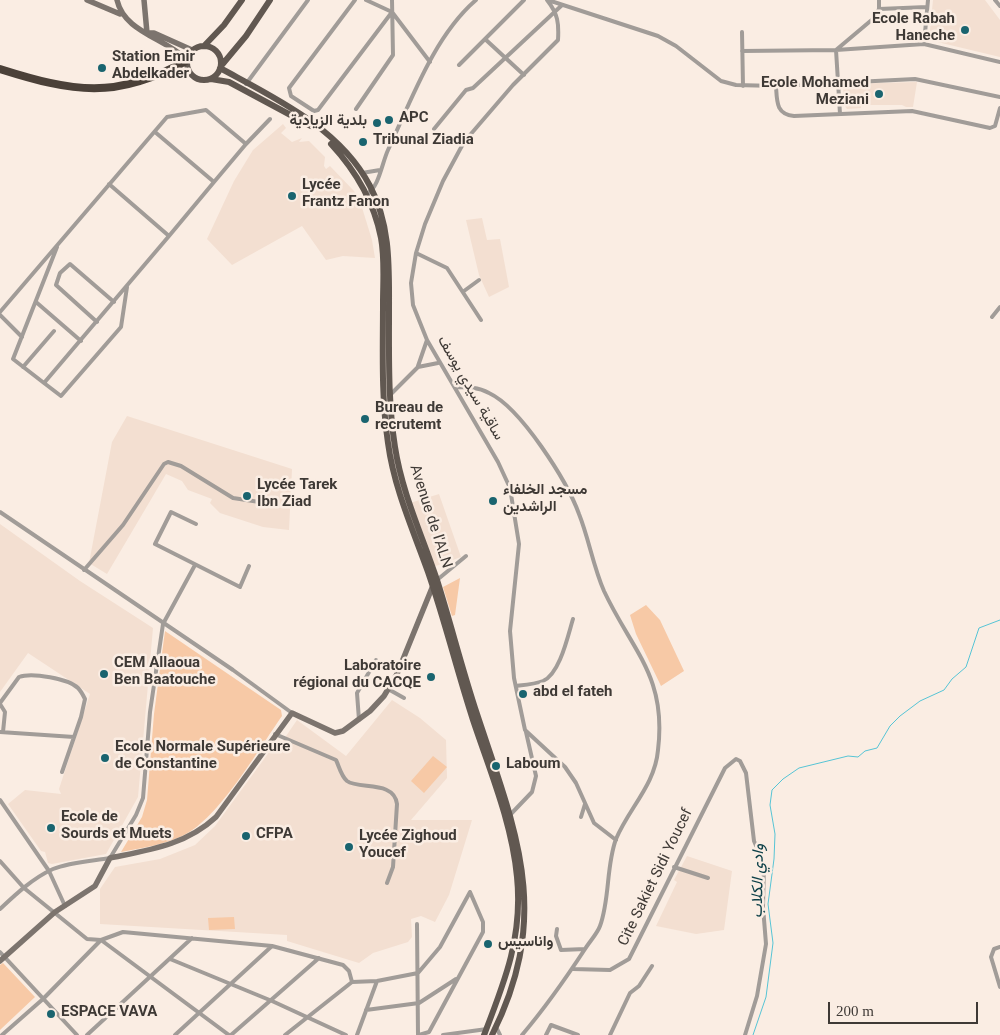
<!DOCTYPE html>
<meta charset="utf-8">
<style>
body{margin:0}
#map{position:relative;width:1000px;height:1035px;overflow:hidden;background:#faede3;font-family:Georgia,serif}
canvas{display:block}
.scale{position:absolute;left:828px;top:1002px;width:150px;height:22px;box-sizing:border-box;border:2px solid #3e3935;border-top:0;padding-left:6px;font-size:15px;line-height:18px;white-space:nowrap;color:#3e3935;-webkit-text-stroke:4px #faede3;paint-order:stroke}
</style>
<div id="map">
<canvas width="1000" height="1035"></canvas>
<div class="scale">200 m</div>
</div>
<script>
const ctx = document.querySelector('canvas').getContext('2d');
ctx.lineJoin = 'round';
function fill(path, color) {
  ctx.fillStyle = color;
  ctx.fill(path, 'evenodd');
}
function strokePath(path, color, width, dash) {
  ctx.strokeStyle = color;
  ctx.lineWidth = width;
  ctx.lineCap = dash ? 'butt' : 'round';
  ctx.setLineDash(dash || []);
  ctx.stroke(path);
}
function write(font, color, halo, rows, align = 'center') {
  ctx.font = font + ' Georgia,Vazirmatn,serif';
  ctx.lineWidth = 5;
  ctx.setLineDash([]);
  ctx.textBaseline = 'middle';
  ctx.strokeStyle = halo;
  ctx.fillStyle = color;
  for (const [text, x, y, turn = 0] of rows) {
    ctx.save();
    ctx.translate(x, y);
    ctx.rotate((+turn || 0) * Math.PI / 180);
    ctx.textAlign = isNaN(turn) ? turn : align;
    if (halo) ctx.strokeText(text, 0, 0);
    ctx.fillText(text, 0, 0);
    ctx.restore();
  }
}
fill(new Path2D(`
 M933,0H985L1000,20V57L929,40Z
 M917,82L913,107H906L902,105H861V108L847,109L844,105L843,84Z
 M283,124L286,128L281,133L292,142L302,138L299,142L309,141L325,157L324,166L326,169L330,166L354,191L360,201L372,240L375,258L343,256L326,260L302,226L232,265L207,239L234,181L253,150Z
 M482,218L487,240L500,239L509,287L489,297L479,275L466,220Z
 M127,416L292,469L289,530L263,527L220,513L210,503L212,499L188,490L182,481L166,474L107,574L89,563L112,442Z
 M439,494L461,557L433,567L410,503Z
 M0,524L80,581L153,628L138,797L106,854L52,864L48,863L45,852L41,851L8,804L25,790L61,794L59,789L90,694L28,653L0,692Z
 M392,700L420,718L446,740L447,778L411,820H472L449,895L435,922L421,916L411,919L412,937L408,942L373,953L359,963L287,941V935L100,924V889L115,867L160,859L195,845L215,826L278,740L282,742L297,720L346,756Z
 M687,856L732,871L724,930L696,934L656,926L677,882L674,880Z`), '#f3dfd1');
fill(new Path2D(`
 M460,578L455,615L452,616L443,587Z
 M646,605L660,620L684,671L661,686L636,634L630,615Z
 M165,631L281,710L282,716C258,750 219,818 184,835C164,845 142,848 121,852L142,817L147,800L154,714Z
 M433,756L447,767L424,793L411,781Z
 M234,917L235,929L209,930L208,918Z
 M3,963L35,997L0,1030V965Z`), '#f7c9a6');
strokePath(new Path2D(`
 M753,1035L766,997L773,943L768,904L774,859L775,834L770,805L772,790L783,779L799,768L848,756L858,757L865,751L877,748L890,726L900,716L920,701L944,690L952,679L966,667L979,628L1000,620`), '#56c4d5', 1);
strokePath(new Path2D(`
 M355,0L289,88L291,96L314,111L318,110L392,12
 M366,0L392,12L430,62
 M547,0C558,14 559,23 558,40L513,85L464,142L443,181L425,224L416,253L411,283L413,305L427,340L498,462L510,488L519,544L510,631L514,678L525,730L565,767L576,783L594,823L616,840
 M548,0L658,36L676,46L721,81L736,85L776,86L915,79L1000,97
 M879,0V9
 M995,0L1000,6
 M742,32L743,86
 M485,39L524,75
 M924,44L928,0
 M742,51L836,50L924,44L1000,62
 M459,65L524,0
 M246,84L308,0
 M776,86C777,102 776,114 794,116L912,111L990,128L995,126L1000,108
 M356,109L393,55L392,0
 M840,114L836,50L874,18L879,9L927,7
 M434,129L466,90L473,88L561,6
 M155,132L214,182L246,144
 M362,173L380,170
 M109,184L169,236L214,182
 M367,194C379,187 382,163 388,150C411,101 434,36 476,0
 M57,247L13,359L44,383L169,236
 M416,253L447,268L481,320
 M464,291L479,280
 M36,302L81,341
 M0,312L167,117L206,110L246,144L270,119
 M0,315L22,337
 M992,317L1000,307
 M97,322L56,285L60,273L70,264L114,302
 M418,366L427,340
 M23,367L54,331
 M44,383L61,396L121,327L127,287
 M456,387C467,387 478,387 489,393C521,408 567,481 579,514C589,539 593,566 604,591C632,651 667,676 658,750C655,785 629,808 616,839C606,866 610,899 600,926C597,934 590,941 585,949C566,978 545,1008 522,1035
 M390,395L418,367L438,363
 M0,512L233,670L292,713
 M196,524L171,512L155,544L240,587L249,566
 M84,570L123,525L164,464L168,462L181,466L233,498L266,503
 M437,580L466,556
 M516,686C524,685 535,684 543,681C560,674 568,635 573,619
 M388,689L404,698
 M0,703L19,677C32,672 69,679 78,688C81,691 83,695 85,699L81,717L62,772
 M0,704L5,712L3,732
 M359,720L357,693L376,660
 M0,732L74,737
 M275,734L336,760C339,766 341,776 347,781C359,790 394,780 397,804L393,867L387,883
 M0,800L49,871L65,906
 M509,816L532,792L536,776L526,732
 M581,817L585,804
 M0,861L24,888L87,939L101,940
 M674,867L708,878
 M0,909C16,894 33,878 53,869C70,862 92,861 110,858L136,815L143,798L150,712L163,624L195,565
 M417,924L418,1035
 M557,929L556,936L561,950L585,949
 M1000,947L994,949L991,957L1000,987
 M0,952L77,1035
 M170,959L272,1001L346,1035
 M573,969L610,970L629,959L725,768L736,759L740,761L746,773L754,841L764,864L763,907L766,944L757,996L745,1035
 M366,1010L419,1003L456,979
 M496,1027L500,1035
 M2,1035L43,999L101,940
 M87,1035L192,938
 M175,1035L272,946
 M229,1035L101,940L123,932L272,946L343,965L349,971L352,982
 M231,1035L319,958
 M285,1035L352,982L377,981L418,973L440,947L470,892
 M357,1035L377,981
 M419,1035L429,1032L483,932V922L470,892
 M443,1035L487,1029
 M546,1035L551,1025L578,1035
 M610,1035L630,993L639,986L652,966`), '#a19c98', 4);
strokePath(new Path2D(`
 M87,0L120,14
 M117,0C124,32 165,38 186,59
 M144,0L147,33
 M147,33H154L192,50
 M0,961L55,912L95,886L110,858C149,850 186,845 216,817L292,713L335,733L343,731L370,711L384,696L397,674L434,583`), '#7c746e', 5.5);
strokePath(new Path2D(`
 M187 63a17 17 0 1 1 34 0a17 17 0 1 1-34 0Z
 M204,46L224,25L242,0
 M221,66L246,36L270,0
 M220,68C275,98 340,128 370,186C391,226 389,268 389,312C389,357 388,403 395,447C402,493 422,535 437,580C451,624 462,669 477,714C516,832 553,913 492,1035
 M211,79L229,82L311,126
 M331,144C356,171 374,202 381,238C385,259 383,282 383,303C383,349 381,397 388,443C394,488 413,530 428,572C445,621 457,671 473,720C490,771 512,823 517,877C523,936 505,981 484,1035`), '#615851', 6);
strokePath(new Path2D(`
 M0,69C73,92 116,100 186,61`), '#4b4139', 8);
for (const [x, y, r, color] of [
 [965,30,5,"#19646f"],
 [102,68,5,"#19646f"],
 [879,94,5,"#19646f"],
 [389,120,5,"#19646f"],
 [377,123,5,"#19646f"],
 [363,142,5,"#19646f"],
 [292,196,5,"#19646f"],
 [365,419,5,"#19646f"],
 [247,496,5,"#19646f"],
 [493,501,5,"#19646f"],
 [104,674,5,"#19646f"],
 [431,677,5,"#19646f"],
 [523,694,5,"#19646f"],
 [105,758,5,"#19646f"],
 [496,766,5,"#19646f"],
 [51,828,5,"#19646f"],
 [246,836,5,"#19646f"],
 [349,847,5,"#19646f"],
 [488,944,5,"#19646f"],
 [51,1014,5,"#19646f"]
]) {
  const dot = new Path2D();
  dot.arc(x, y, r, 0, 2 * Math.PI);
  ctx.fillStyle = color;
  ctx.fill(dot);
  strokePath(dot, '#faede3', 2);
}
write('bold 15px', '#3e3935', '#faede3', [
 ["Ecole Rabah",955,21,"right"],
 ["Haneche",955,38,"right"],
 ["Station Emir",112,59],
 ["Abdelkader",112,76],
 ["Ecole Mohamed",869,85,"right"],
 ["Meziani",869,102,"right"],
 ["APC",399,120],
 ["بلدية الزيادية",367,123,"right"],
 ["Tribunal Ziadia",373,142],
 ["Lycée",302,187],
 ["Frantz Fanon",302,204],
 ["Bureau de",375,410],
 ["recrutemt",375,427],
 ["Lycée Tarek",257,487],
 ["Ibn Ziad",257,504],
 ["مسجد الخلفاء",503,492],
 ["الراشدين",503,509],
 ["CEM Allaoua",114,665],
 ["Ben Baatouche",114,682],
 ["Laboratoire",421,668,"right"],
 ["régional du CACQE",421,685,"right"],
 ["abd el fateh",533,694],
 ["Ecole Normale Supérieure",115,749],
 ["de Constantine",115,766],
 ["Laboum",506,766],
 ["Ecole de",61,819],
 ["Sourds et Muets",61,836],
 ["CFPA",256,836],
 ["Lycée Zighoud",359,838],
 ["Youcef",359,855],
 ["واناسيس",498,944],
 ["ESPACE VAVA",61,1014]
], 'left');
write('15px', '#3e3935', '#faede3', [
 ["ساقية سيدي يوسف",469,389,60],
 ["Avenue de l'ALN",429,517,72],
 ["Cite Sakiet Sidi Youcef",657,878,-64]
]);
write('italic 16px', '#0d4048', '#faede3', [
 ["وادي الكلاب",760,881,-89]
]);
</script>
